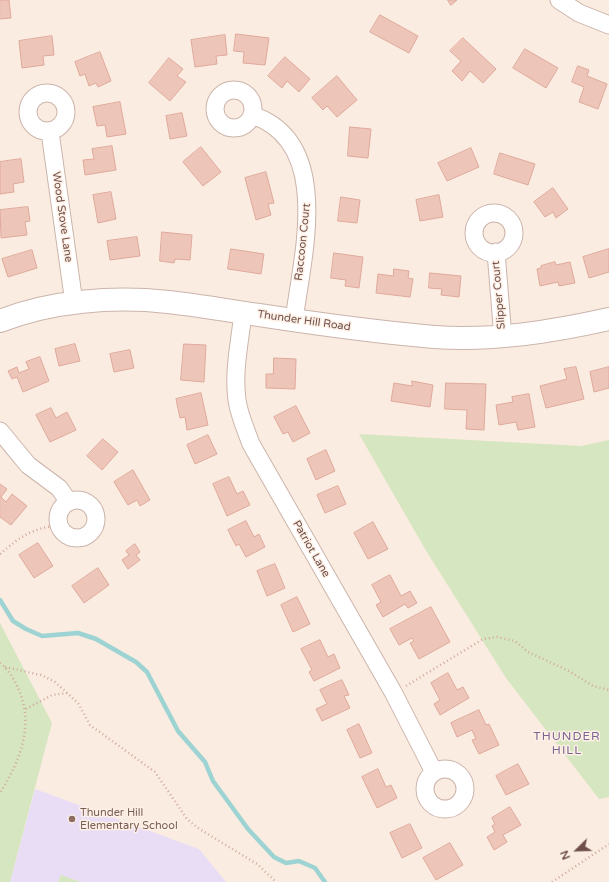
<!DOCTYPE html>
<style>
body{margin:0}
#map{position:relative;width:609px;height:882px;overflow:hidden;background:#faece0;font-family:"Varela Round",sans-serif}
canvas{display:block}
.north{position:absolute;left:557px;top:830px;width:40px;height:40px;-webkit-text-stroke:3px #fef0e6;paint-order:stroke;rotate:247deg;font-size:11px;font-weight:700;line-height:16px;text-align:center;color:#6f5049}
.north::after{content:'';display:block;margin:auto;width:14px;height:18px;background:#6f5049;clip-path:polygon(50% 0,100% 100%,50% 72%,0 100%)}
</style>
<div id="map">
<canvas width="609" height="882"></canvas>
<div class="north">N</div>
</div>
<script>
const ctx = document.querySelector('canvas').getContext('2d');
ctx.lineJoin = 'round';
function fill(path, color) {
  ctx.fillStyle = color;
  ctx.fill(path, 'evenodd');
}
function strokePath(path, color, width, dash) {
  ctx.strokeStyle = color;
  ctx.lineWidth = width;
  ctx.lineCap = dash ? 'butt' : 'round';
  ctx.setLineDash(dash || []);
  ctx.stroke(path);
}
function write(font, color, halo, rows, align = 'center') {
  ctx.font = font + ' "Varela Round",sans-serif';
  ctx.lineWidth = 3;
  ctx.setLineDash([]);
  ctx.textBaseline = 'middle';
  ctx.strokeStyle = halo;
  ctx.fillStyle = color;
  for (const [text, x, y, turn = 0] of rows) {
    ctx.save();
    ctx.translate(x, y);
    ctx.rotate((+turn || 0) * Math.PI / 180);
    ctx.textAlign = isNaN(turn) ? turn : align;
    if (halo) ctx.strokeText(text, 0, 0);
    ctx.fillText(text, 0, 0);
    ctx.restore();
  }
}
fill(new Path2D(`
 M35,789L199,849L226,882H10Z`), '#e9ddf6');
fill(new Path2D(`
 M359,434L581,446L609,440V797L599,799L506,678L425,549Z
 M0,623L52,723L10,882H0Z
 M61,875L81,882H58Z`), '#d6e6c0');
strokePath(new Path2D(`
 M0,600L13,621L26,629L42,636L78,633L96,639L136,662L147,672L178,731L205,762L213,781L248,829L274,857L286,863L299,861L315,868L325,882`), '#9dd3d2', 4.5);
const building = new Path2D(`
 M0,0H9L11,18L0,19Z
 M448,0H457L451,5Z
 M380,15L418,36L409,53L370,32Z
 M236,34L269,38L265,65L243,63L244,52L234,51Z
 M225,35L227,55L216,56L217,64L195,67L191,40Z
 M52,36L54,55L43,56L44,65L22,68L19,41Z
 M463,38L496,69L483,83L470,71L462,81L452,71L461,61L450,51Z
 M525,49L558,68L546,88L513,68Z
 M100,52L111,81L98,87L96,83L89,86L85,74L80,76L75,62Z
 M285,57L310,79L299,92L287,81L282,88L268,76Z
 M169,58L183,69L177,76L186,82L170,101L149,83Z
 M578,66L589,70L587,76L607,84L598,109L579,102L584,87L572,82Z
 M337,76L357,100L337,117L327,106L323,110L312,98Z
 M120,102L126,134L107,137L105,125L97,126L93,107Z
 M182,113L187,136L170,139L166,116Z
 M350,127L371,129L368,158L348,156Z
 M112,146L116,170L85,175L83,160L94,159L92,149Z
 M201,147L221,172L203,186L183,162Z
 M471,148L479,167L447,181L438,163Z
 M500,153L535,164L528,185L494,174Z
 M21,159L24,182L13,184L14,192L0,194V162Z
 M266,172L274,203L268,204L271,215L256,220L245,178Z
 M553,188L568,209L556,218L553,212L545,217L534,202Z
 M111,192L116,219L98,223L93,195Z
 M439,195L443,217L420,221L416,200Z
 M341,197L360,200L357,223L338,221Z
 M28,207L30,221L25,222L27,235L1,238L0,210Z
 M162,232L192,235L190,260L175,259L174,263L160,261Z
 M137,237L140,256L110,260L107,241Z
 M231,249L264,254L261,274L228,269Z
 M609,249V272L589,278L583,257Z
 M32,250L37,268L8,277L2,259Z
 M334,253L363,257L359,288L345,286L346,280L331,278Z
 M555,262L556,265L570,262L575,283L559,286L558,282L540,286L537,269L541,268V266Z
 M394,269L409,271L408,278L413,279L410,297L376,293L378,274L393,276Z
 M430,273L461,276L459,297L441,295L442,289L429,288Z
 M75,344L80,361L59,366L55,349Z
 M184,344L206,345L204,382L181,380Z
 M130,350L134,368L114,372L110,354Z
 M40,357L49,381L23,392L17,377L12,379L8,371L17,367L19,373L29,369L26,362Z
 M274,358L296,359L295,389L266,388V374H273Z
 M576,367L584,399L546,408L540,386L567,379L564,369Z
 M609,367V388L594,392L590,372Z
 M412,381L433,385L430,407L391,401L394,383L412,386Z
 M446,383L486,384L484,430L466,429L467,410L445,409Z
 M201,393L208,425L187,430L185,417L180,418L176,399Z
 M529,394L535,427L518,430L516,422L499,425L496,405L513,402L512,397Z
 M296,406L310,433L293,442L288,432L283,434L274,417Z
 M51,408L56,418L67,412L76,430L50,442L36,415Z
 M208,435L217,454L195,464L187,445Z
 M103,439L118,452L102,470L87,456Z
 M326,450L335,471L316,480L307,459Z
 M133,470L150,500L140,506L137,500L128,505L114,482Z
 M229,477L237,494L243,491L250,505L227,516L213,484Z
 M0,484L7,489L1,497L6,502L12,494L27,506L11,525L0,517Z
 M338,486L346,504L325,513L317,495Z
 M246,521L254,537L259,534L265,547L246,557L239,544L236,546L228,530Z
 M373,522L388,549L368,559L354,533Z
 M38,543L53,566L34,578L19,555Z
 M135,544L140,552L136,555L140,560L128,569L122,560L129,555L126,551Z
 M275,564L285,588L267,596L257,571Z
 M98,568L109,585L84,603L72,586Z
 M390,575L401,596L410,591L417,603L408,608L405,604L383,617L376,605L381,602L372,585Z
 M297,597L310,624L293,632L281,605Z
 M431,607L450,642L419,659L410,643L414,641L412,638L399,645L390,629Z
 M320,640L328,657L334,654L340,668L314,681L309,672L312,670L301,649Z
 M448,673L457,690L463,687L469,698L440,715L434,704L440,700L431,683Z
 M342,680L349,695L344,696L350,708L322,721L316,709L327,704L320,690Z
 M479,710L486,725L489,724L499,745L479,754L472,740L476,739L472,730L457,737L451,723Z
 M359,724L372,753L360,758L347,730Z
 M518,764L529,784L506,795L496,776Z
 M378,769L386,787L391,785L397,798L377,808L362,777Z
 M510,807L521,825L503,835L507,842L494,850L487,837L495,832L492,826L495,824L492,818Z
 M410,824L422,848L402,858L390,833Z
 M450,843L463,865L436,880L423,858Z`);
fill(building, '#eec5b9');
strokePath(building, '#dfa99b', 1);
const minor = new Path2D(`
 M559,0L579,13L609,25
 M215 109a19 19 0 1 1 38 0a19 19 0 1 1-38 0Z
 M28 112a19 19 0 1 1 38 0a19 19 0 1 1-38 0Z
 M252,115C334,142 302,257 294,320
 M50,132L74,303
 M474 233a20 20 0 1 1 40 0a20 20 0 1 1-40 0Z
 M496,252L503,338
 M243,313C240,341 233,371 237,400C239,415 246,430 251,444L393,692L434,772
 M0,431L28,465L59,488L69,502
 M58 519a19 19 0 1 1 38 0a19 19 0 1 1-38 0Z
 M425 789a20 20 0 1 1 40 0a20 20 0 1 1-40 0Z`);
const tertiary = new Path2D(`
 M0,321C51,301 113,296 168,302C198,305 229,311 259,315C318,324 376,332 434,337C494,341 551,332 609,319`);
strokePath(minor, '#ccb4ab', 19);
strokePath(tertiary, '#ccb4ab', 24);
strokePath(new Path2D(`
 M0,554C21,536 31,529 59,525
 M0,663C8,669 14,679 18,688C35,724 20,761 0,793
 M5,667L41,675L55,682L78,703L90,725L155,772L187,819L198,828L257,864L276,882
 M406,686L483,639L497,637L515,641L528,652L569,671L593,686L609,690
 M26,709L52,695L67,693
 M552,882L609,844`), '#d2a99d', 2.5, [1, 3]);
strokePath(minor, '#fff', 17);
strokePath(tertiary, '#fff', 22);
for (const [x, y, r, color] of [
 [72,819,4,"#8d6e63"]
]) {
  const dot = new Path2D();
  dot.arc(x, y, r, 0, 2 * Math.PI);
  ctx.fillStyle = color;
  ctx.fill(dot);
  strokePath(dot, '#fef0e6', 1.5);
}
write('11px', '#6f5049', '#fef0e6', [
 ["Wood Stove Lane",62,217,82],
 ["Raccoon Court",303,242,-84],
 ["Slipper Court",499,295,-95],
 ["Thunder Hill Road",304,321,8],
 ["Patriot Lane",311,549,60]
]);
write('11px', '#785e54', '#fef0e6', [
 ["Thunder Hill",80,813],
 ["Elementary School",80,826]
], 'left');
ctx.letterSpacing = '1px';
write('12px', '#7b6592', '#fef0e6', [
 ["THUNDER",567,737],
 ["HILL",567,751]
]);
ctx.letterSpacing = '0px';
</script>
